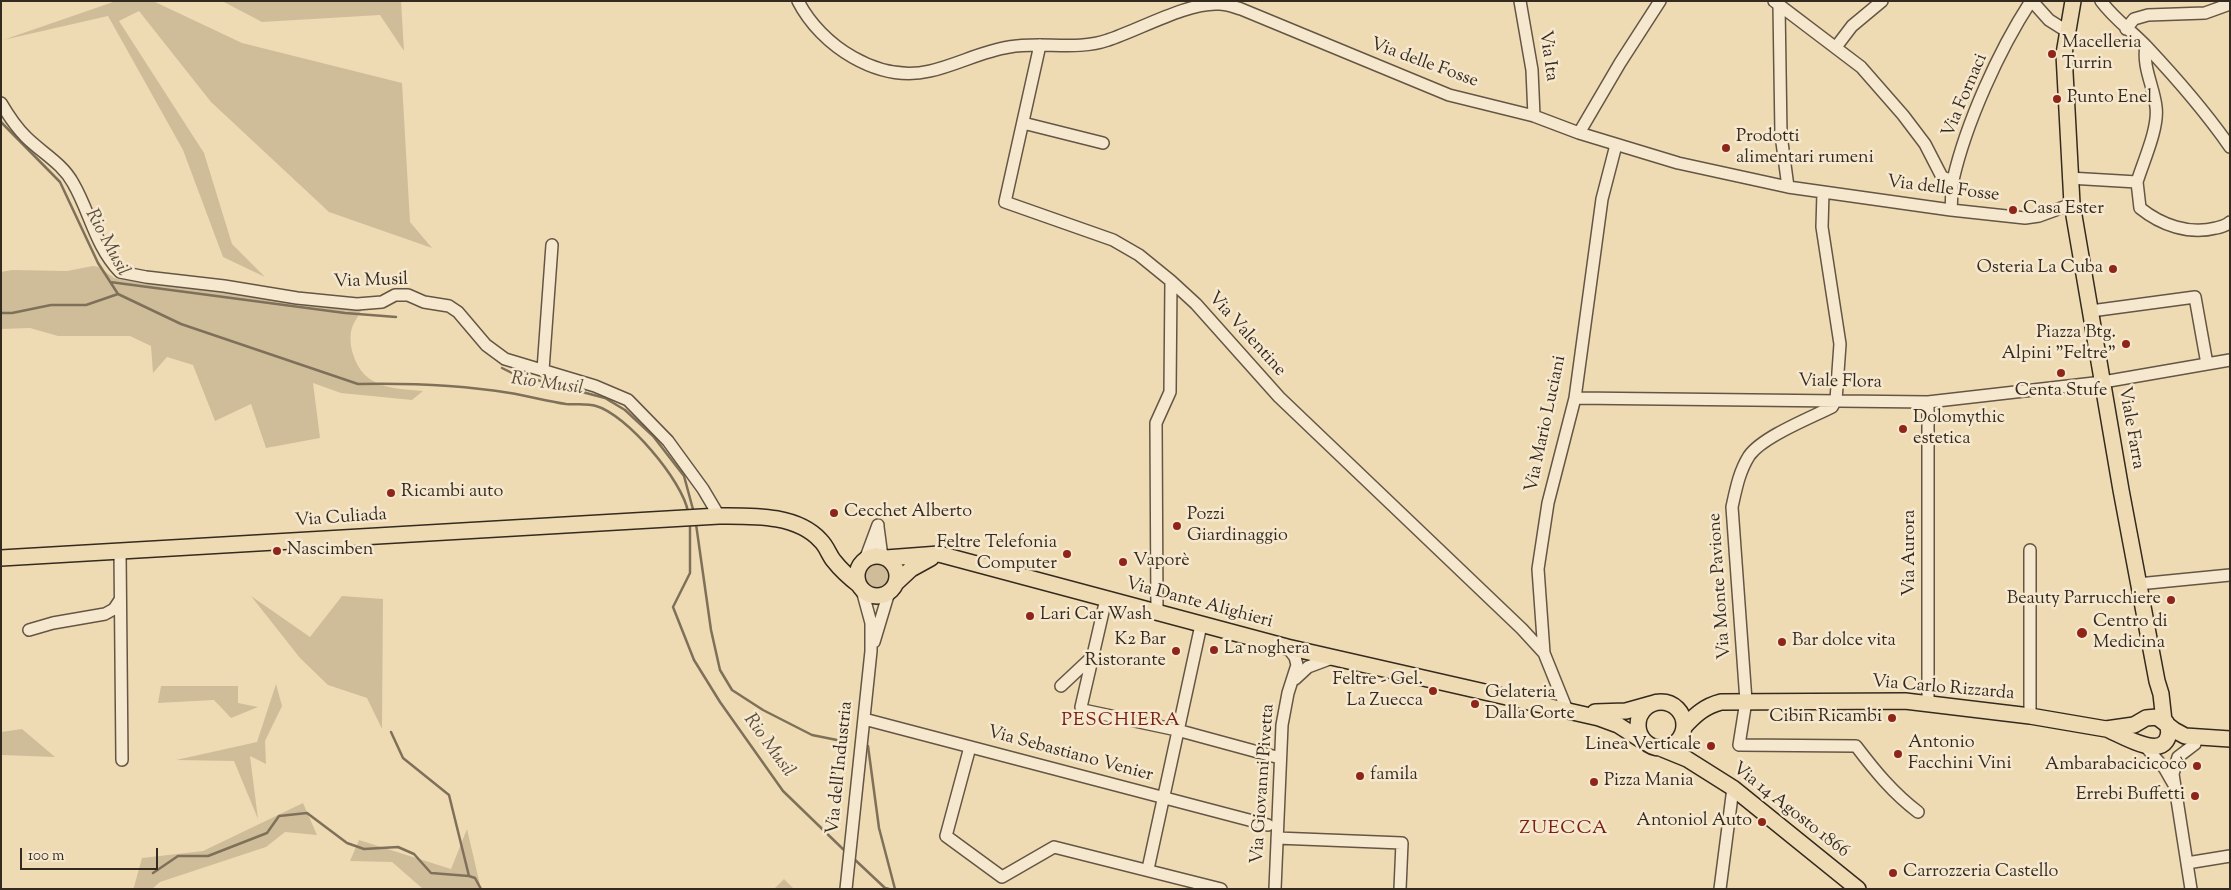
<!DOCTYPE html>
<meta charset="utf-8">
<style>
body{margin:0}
#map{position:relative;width:2231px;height:890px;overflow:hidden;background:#efdbb3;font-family:"Sorts Mill Goudy",serif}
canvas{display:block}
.frame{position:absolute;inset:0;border:2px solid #352a1f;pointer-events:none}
.scale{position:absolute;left:20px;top:848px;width:138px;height:22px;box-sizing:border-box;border:2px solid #352a1f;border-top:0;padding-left:6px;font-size:15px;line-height:18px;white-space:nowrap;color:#352a1f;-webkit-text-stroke:4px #f5e8ce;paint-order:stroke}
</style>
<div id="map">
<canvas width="2231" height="890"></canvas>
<div class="frame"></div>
<div class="scale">100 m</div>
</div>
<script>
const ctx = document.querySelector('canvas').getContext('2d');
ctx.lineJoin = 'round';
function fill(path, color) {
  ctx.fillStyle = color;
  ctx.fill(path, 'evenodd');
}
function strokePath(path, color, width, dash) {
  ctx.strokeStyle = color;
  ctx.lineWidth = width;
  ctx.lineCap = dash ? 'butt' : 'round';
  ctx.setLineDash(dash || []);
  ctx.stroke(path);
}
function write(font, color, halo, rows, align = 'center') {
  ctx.font = font + ' "Sorts Mill Goudy",serif';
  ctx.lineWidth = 5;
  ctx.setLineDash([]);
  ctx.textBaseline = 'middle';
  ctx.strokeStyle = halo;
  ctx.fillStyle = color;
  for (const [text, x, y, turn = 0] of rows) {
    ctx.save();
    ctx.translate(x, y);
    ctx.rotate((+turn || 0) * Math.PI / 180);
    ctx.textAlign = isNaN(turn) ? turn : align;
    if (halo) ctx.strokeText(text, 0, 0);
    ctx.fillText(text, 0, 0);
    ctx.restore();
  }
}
fill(new Path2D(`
 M116,1H153L242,43L402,83L410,222L432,248L329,212L211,102L139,11L119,21L204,153L232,244L265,277L223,257L183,150L108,16L3,40Z
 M222,1H401L404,51L380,15L262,22Z
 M93,266L99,267L114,278L364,306C361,312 357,317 354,323C349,332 350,345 353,354C364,389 392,388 423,391L412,400L341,393L313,383L320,438L266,448L251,404L215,421L193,365L167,357L153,373L151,346L130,336H58L30,328L1,329V272L12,270L67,271Z
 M859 576a18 18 0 1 1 36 0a18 18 0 1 1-36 0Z
 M251,596L310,637L342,596L383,599L382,729L367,698L328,685L300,658Z
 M276,684L282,706L265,741L266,764L250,756L258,819L234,761L176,760L257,742Z
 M161,686H238V703L258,707L231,718L214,700L158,703Z
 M22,729L55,757L1,755V732Z
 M303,803L317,835L285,832L266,847L160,882L152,889H132L134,887L142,858L203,851Z
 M467,829L481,889H423L392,862L350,861L359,840L451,869Z
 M784,879L794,889H774Z`), '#cfbd9a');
strokePath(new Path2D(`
 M1,122L60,182L98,263L118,294L181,324L358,384C408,383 460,385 510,393C528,396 547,401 566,404C575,405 587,403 596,406C626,414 683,481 688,512
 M110,282L345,313L396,317
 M1,313H12L51,305H86L118,294
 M502,368L514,374L605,398L625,410L653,436L684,476L694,513
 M690,522V573L673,607L694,660L720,702L783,791L846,852
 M696,524L711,630L720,670L732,690L763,710L812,735L847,742
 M391,732L403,758L449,795L469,876
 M868,746L879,828L895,889
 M852,857L885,888L889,889
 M153,873L178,856H208L267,833L279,816L307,813L347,843L364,849L398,847L414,854L431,873L469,876L475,878L481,889`), '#7f705a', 2.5);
const minor = new Path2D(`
 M798,1C821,46 878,83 930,71C957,65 982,51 1009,47C1041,41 1077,51 1108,40C1139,30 1188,2 1219,4C1227,4 1234,7 1241,9L1449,95L1534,116L1579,133L1678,163L1788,187L1951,210L2025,218L2039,216L2072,204
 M1520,1L1532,70L1534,116
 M1774,1L1861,67L1903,115L1925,144L1942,177L1953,181
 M2032,1L2049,20L2068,32
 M2101,1C2114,19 2132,31 2147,47C2177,79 2205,111 2230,147
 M1779,5L1781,135L1788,187
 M2126,29L2134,19L2148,15L2205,13L2230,4
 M1040,45L1005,202L1113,240L1139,255L1171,281L1196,304L1279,397L1522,629L1544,653
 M1836,47L1852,26L1882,1
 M1,103C8,115 16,127 26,137C42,153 62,163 73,183C90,212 95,246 120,272L146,277L224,286L297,298L357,304L382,302L395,295H408L424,302L449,306L458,312L486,345L505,359L595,386L628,400L668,441L703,489L719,516
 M1023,123L1103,143
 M1579,133L1620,63L1660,1
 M2069,178L2137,182L2140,208C2161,225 2189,235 2216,228C2221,227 2226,226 2230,222
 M2137,182C2143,162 2159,128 2156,107C2154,87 2142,67 2146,46
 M1823,192L1822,227L1840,344L1836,400L1832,407C1810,418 1762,437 1749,456C1739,472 1736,489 1732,507L1746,701L1739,745L1856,746C1875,771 1893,793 1918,812
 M1951,210C1952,200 1951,189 1953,180C1966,123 1999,50 2031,1
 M2091,311L2195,297L2207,364
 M543,370L552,245
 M1575,398L1928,402L2103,382L2230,360
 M878,527L882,557
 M120,552L122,760
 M865,560L878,525
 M2138,584L2230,575
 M1106,599L1081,707L1083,710L1177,730L1280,758
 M1157,613L1156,423L1170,392L1171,281
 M29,630L53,623L105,614L114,609L120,600
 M874,642L889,592
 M1295,679L1308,667L1332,658
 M1061,686L1093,656
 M1928,703V402
 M1567,710L1544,653L1538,569L1548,503L1575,398L1602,199L1616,145
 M2030,716V550
 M864,719L1268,825
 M2145,746L2165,769L2173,783
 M970,747L946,836L1002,877L1054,847L1221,889
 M1277,838L1402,843L1400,889
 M2187,863L2230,856
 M1148,869L1201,625
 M846,889L871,651V623L862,590
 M1275,889L1282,725L1288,693L1297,665L1295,657L1287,647
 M1720,889L1733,788
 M2191,889L2173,774L2178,757L2195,744`);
const major = new Path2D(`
 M2073,1L2064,54L2072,204L2121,490L2157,681L2161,694L2164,721
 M857 576a20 20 0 1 1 40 0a20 20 0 1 1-40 0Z
 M1,558L719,516C752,516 797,514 821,541C827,547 829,555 834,561C841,570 850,578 859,585
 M886,558L939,554L1287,647L1599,718L1618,725L1646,743
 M896,583L911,569L931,558
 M1638 725a23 23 0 1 1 46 0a23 23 0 1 1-46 0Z
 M1595,712L1626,711L1651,704
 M1684,727C1695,715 1705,706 1721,702L1905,701L2030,716L2106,729L2134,725L2146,718L2157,717L2174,730L2185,736L2230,739
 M2109,730C2123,736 2156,756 2166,741C2170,735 2169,728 2166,722
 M1660,748L1687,759L1733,788L1858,889`);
strokePath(minor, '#645644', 14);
strokePath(major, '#352a1f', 18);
strokePath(minor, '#f5e8ce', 11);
strokePath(major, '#efdbb3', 15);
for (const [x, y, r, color] of [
 [2052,54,5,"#8f2418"],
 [2057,99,5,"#8f2418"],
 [1726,148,5,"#8f2418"],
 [2013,210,5,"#8f2418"],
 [2113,269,5,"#8f2418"],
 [2126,344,5,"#8f2418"],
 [2061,373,5,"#8f2418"],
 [1903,429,5,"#8f2418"],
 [391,493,5,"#8f2418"],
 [834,513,5,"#8f2418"],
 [1177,526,5,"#8f2418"],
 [277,551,5,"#8f2418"],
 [1067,554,5,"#8f2418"],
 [1123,562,5,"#8f2418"],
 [2171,600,5,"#8f2418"],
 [1030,616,5,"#8f2418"],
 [2082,633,6,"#8f2418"],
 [1782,642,5,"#8f2418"],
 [1214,650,5,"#8f2418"],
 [1176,651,5,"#8f2418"],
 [1433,691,5,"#8f2418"],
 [1475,704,5,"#8f2418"],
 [1892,718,5,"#8f2418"],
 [1711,746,5,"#8f2418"],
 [1898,754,5,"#8f2418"],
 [2197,766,5,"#8f2418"],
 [1360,776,5,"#8f2418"],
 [1594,782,5,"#8f2418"],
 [2195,796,5,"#8f2418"],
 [1762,822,5,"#8f2418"],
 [1893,873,5,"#8f2418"]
]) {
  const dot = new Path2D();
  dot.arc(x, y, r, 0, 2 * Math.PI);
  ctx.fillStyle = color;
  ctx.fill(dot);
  strokePath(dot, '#f5e8ce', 2);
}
write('18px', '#352a1f', '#f5e8ce', [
 ["Macelleria",2062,44],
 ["Turrin",2062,65],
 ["Punto Enel",2067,99],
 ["Prodotti",1736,138],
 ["alimentari rumeni",1736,159],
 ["Casa Ester",2023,210],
 ["Osteria La Cuba",2103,269,"right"],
 ["Piazza Btg.",2116,334,"right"],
 ["Alpini \"Feltre\"",2116,355,"right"],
 ["Centa Stufe",2061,392,"center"],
 ["Dolomythic",1913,419],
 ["estetica",1913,440],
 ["Ricambi auto",401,493],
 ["Cecchet Alberto",844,513],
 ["Pozzi",1187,516],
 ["Giardinaggio",1187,537],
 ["Feltre Telefonia",1057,544,"right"],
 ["Computer",1057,565,"right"],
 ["Nascimben",287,551],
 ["Vaporè",1133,562],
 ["Beauty Parrucchiere",2161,600,"right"],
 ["Lari Car Wash",1040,616],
 ["Centro di",2093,623],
 ["Medicina",2093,644],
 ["K2 Bar",1166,641,"right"],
 ["Ristorante",1166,662,"right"],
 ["Bar dolce vita",1792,642],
 ["La noghera",1224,650],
 ["Feltre - Gel.",1423,681,"right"],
 ["La Zuecca",1423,702,"right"],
 ["Gelateria",1485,694],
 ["Dalla Corte",1485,715],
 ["Cibin Ricambi",1882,718,"right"],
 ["Antonio",1908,744],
 ["Facchini Vini",1908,765],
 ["Linea Verticale",1701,746,"right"],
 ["Ambarabacicicocò",2187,766,"right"],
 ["famila",1370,776],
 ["Pizza Mania",1604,782],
 ["Errebi Buffetti",2185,796,"right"],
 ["Antoniol Auto",1752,822,"right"],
 ["Carrozzeria Castello",1903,873]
], 'left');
write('18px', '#352a1f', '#f5e8ce', [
 ["Via Ita",1547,56,82],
 ["Via delle Fosse",1424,64,20],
 ["Via Fornaci",1966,96,-67],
 ["Via delle Fosse",1943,190,7],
 ["Via Musil",371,282,-2],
 ["Via Valentine",1246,335,48],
 ["Viale Flora",1840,383,1],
 ["Via Mario Luciani",1547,424,-78],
 ["Viale Farra",2130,428,80],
 ["Via Culiada",341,519,-4],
 ["Via Aurora",1911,553,-90],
 ["Via Monte Pavione",1721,586,-94],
 ["Via Dante Alighieri",1199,604,15],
 ["Via Carlo Rizzarda",1943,689,5],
 ["Via Sebastiano Venier",1070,755,15],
 ["Via dell'Industria",841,768,-84],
 ["Via Giovanni Pivetta",1264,784,-86],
 ["Via 14 Agosto 1866",1790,811,38]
]);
write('italic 19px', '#5a4d3c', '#f5e8ce', [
 ["Rio Musil",106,243,62],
 ["Rio Musil",547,385,8],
 ["Rio Musil",768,746,54]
]);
ctx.letterSpacing = '1px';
write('19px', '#7a1f14', '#f5e8ce', [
 ["PESCHIERA",1121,722],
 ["ZUECCA",1564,830]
]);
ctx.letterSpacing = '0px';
</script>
